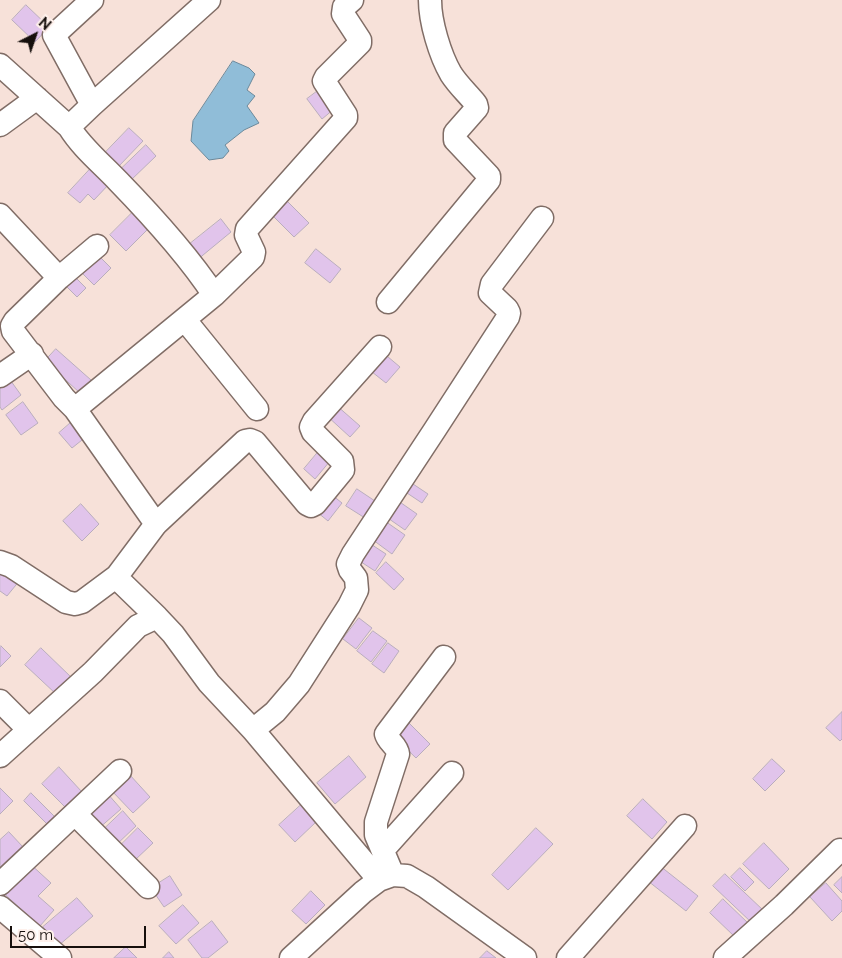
<!DOCTYPE html>
<style>
body{margin:0}
#map{position:relative;width:842px;height:958px;overflow:hidden;background:#f7e1d9;font-family:Raleway,sans-serif}
canvas{display:block}
.north{position:absolute;left:10px;top:10px;width:50px;height:50px;-webkit-text-stroke:4px #fef0eb;paint-order:stroke;rotate:41deg;font-size:14px;font-weight:700;line-height:20px;text-align:center;color:#160f0c}
.north::after{content:'';display:block;margin:auto;width:18px;height:22px;background:#160f0c;clip-path:polygon(50% 0,100% 100%,50% 72%,0 100%)}
.scale{position:absolute;left:10px;top:926px;width:136px;height:22px;box-sizing:border-box;border:2px solid #160f0c;border-top:0;padding-left:6px;font-size:15px;line-height:18px;white-space:nowrap;color:#160f0c;-webkit-text-stroke:4px #fef0eb;paint-order:stroke}
</style>
<div id="map">
<canvas width="842" height="958"></canvas>
<div class="north">N</div>
<div class="scale">50 m</div>
</div>
<script>
const ctx = document.querySelector('canvas').getContext('2d');
ctx.lineJoin = 'round';
function fill(path, color) {
  ctx.fillStyle = color;
  ctx.fill(path, 'evenodd');
}
function strokePath(path, color, width, dash) {
  ctx.strokeStyle = color;
  ctx.lineWidth = width;
  ctx.lineCap = dash ? 'butt' : 'round';
  ctx.setLineDash(dash || []);
  ctx.stroke(path);
}
const water = new Path2D(`
 M233,61L249,68L255,74L247,90L255,96L247,106L259,123L244,130L225,145L229,151L223,158L209,160L191,141L193,121Z`);
fill(water, '#90bdd8');
strokePath(water, '#6b899b', 1);
const building = new Path2D(`
 M26,5L49,27L35,42L12,20Z
 M319,90L334,109L322,119L307,99Z
 M129,128L143,141L119,166L105,153Z
 M146,145L156,156L130,181L119,171Z
 M93,166L111,182L94,200L88,194L80,203L68,193Z
 M286,200L309,223L294,237L271,214Z
 M134,211L150,227L126,251L110,235Z
 M221,219L231,232L197,260L186,247Z
 M316,249L341,269L330,283L305,263Z
 M95,252L111,268L94,285L78,269Z
 M72,274L86,288L77,297L63,283Z
 M56,349L91,380L80,393L45,361Z
 M381,351L400,367L386,383L367,368Z
 M8,377L21,395L2,410L0,407V383Z
 M23,402L38,423L21,435L6,415Z
 M336,405L360,426L350,437L326,415Z
 M74,420L87,436L72,448L59,433Z
 M319,451L330,461L315,479L304,469Z
 M410,482L428,494L422,503L404,491Z
 M357,489L375,501L365,518L346,506Z
 M332,495L342,503L328,521L317,512Z
 M394,498L417,514L405,530L382,514Z
 M81,504L99,524L82,541L63,521Z
 M382,519L405,535L392,554L369,537Z
 M366,541L386,554L375,571L355,558Z
 M386,562L404,579L394,590L376,573Z
 M0,565L20,580L7,596L0,591Z
 M359,618L372,628L356,649L343,639Z
 M373,631L387,641L371,662L357,651Z
 M388,643L399,651L384,673L372,664Z
 M1,646L11,656L0,667V647Z
 M41,648L72,678L56,694L25,665Z
 M842,712V739L840,741L826,728Z
 M405,719L430,744L416,758L390,733Z
 M349,756L366,777L335,804L317,783Z
 M772,759L785,771L765,791L753,779Z
 M59,767L82,792L66,808L42,784Z
 M129,774L150,797L133,813L111,790Z
 M0,788L13,801L0,814Z
 M31,793L59,821L51,828L24,801Z
 M107,793L121,809L98,829L84,814Z
 M643,799L667,822L652,839L627,816Z
 M301,805L316,822L295,842L279,825Z
 M123,811L136,826L115,846L102,831Z
 M138,828L153,843L135,860L120,846Z
 M536,828L553,844L508,890L492,875Z
 M9,832L23,847L0,868V840Z
 M764,843L789,869L769,889L743,864Z
 M28,862L51,883L38,896L54,910L40,926L1,891Z
 M660,866L698,896L686,911L648,881Z
 M740,868L754,882L745,891L731,877Z
 M725,874L764,911L752,923L713,886Z
 M170,876L182,895L164,907L151,888Z
 M842,877V893L834,885Z
 M826,883L842,901V911L832,921L810,897Z
 M311,891L325,905L306,924L292,911Z
 M77,898L93,916L58,946L43,927Z
 M723,899L748,923L735,937L710,913Z
 M183,905L199,923L176,944L159,926Z
 M212,921L228,942L208,958H202L188,940Z
 M126,947L137,958H114Z
 M487,951L496,958H480Z
 M169,952L174,958H163Z`);
fill(building, '#e1c4eb');
strokePath(building, '#b9adbd', 1);
const minor = new Path2D(`
 M92,0L54,35L92,105
 M0,65L69,127
 M0,125L37,98
 M0,215L59,278
 M97,246L59,278L15,321L12,326L13,331L64,398L75,409L214,295C187,254 152,216 118,181C101,163 82,148 69,127L92,105L209,0
 M214,295L253,257L254,252L246,235L247,229L346,118V115L324,81L326,77L360,43V40L343,14L344,7L352,0
 M388,302L489,180V176L455,140V133L477,108L476,104C468,94 458,85 451,74C440,55 430,22 430,0
 M185,320L257,409
 M0,376L32,354
 M75,409L156,524
 M0,562L11,566L66,602L75,604L82,602L117,576
 M157,617L123,584L117,576L156,524L245,441L250,440L255,442L307,504L311,506L315,504L343,470L342,461L313,432L311,427L314,421L380,347
 M0,701L29,730
 M253,730L275,712L299,684L349,606L357,590L356,578L350,570L348,564L353,554L434,431L508,317L509,313L507,309L490,293L492,284L542,218
 M0,756L93,672L138,626L157,617L173,634L209,683L253,730L379,880
 M75,814L148,887
 M383,850L452,773
 M393,875L376,835V822L398,754C397,745 388,742 386,734L444,657
 M0,884L120,771
 M0,907L60,958
 M291,958L363,892L379,880L393,875L407,876L426,887L525,958
 M568,958L685,826
 M725,958L784,905L840,850`);
strokePath(minor, '#806d66', 25);
strokePath(minor, '#fff', 22);
</script>
